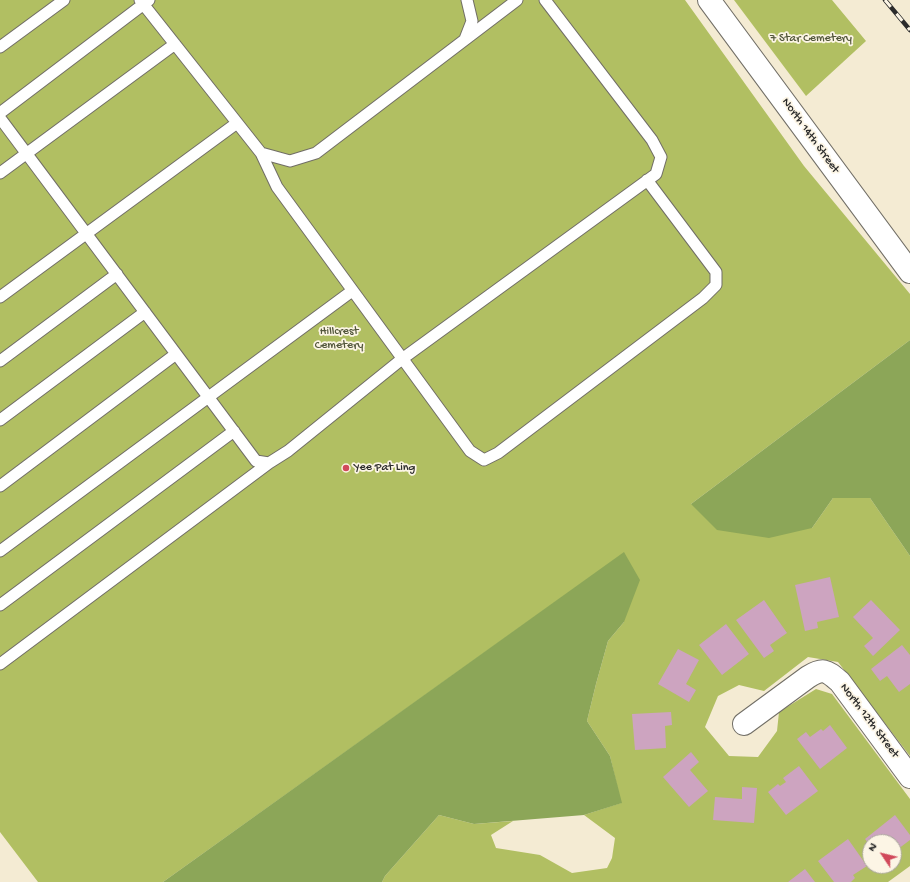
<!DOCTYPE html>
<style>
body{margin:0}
#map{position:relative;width:910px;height:882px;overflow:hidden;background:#f4ebd3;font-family:"Gochi Hand",sans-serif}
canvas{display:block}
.north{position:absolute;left:862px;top:834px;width:40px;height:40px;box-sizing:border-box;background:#fcf5e5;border:1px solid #a8a49b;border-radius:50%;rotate:305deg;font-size:11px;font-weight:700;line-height:16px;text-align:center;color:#2b2b2b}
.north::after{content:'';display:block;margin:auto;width:14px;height:18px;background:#d1495b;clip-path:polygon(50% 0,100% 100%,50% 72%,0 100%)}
</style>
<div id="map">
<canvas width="910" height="882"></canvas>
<div class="north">N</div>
</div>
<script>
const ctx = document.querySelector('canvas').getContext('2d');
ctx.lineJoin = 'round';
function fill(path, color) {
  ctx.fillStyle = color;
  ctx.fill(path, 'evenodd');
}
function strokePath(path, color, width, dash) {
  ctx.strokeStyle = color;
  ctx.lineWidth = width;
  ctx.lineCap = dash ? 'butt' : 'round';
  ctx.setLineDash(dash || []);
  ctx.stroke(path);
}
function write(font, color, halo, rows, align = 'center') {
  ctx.font = font + ' "Gochi Hand",sans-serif';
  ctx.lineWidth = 3.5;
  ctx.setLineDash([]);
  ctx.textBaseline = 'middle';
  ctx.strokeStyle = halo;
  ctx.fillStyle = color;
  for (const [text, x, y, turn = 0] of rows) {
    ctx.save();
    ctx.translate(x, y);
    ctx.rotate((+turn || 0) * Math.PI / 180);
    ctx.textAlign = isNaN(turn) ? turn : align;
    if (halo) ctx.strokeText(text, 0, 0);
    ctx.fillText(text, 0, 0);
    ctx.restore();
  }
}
fill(new Path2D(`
 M0,0H685L804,166L910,294V340L691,504L812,528L833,498H870L910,556V756L838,662L808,657L764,691L739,685L718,696L705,727L729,756L758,757L777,731L779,712L816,689L832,694L910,799V866L888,882H382L385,876L439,815L474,824L513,821L491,835L496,848L540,855L572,873L607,868L612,858L615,838L584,815L621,803L610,756L587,721L596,684L608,641L624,622V553L163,882H38L0,832ZM870,842H894V866H870Z
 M734,0H832L866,41L806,96Z`), '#b1bf62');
fill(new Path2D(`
 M910,340V556L870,498H833L812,528L769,538L717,530L691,504Z
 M624,552L640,580L624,622L608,641L596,684L587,721L610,756L622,803L584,815L474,824L439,815L385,876L382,882H163Z`), '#8ca658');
fill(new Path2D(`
 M830,577L839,617L817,622L818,628L805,631L795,585Z
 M764,600L787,633L770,645L774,651L764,658L736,620Z
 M871,600L900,630L873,656L864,646L873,638L853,617Z
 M726,624L749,654L722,675L699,645Z
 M902,645L910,655V684L899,692L887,676L880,681L871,669Z
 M678,649L699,660L686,684L696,690L689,702L658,684Z
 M671,712L672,725L665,726L666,748L635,750L632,714Z
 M830,725L847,748L820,769L797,739L806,732L810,737L821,729L823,731Z
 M691,752L699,762L690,770L708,791L689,807L663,777Z
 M799,766L818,791L786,815L768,792L778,784L780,786L786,782L783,778Z
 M742,787L757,788L754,823L713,820L715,797L742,799Z
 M895,815L910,835V840L894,852V842H870V845L865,839Z
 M848,839L867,866L853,875L855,878L851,882H834L818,861Z
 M805,869L815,882H788Z`), '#cda4c0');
const service = new Path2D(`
 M140,0L261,153L290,161L316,153L517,0
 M465,39L472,21L467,0
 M0,47L64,0
 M0,113L149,0
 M0,118L256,461L269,463L288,451L402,359L656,174L661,157L652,140L545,0
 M261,153L277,187L470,451L484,460L498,453L703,298L716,285V272L647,180
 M0,173L175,44
 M0,297L237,123
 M0,361L117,274
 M0,420L145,312
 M0,486L176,354
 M0,551L352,291
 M0,605L234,431
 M0,664L269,463`);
const minor = new Path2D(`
 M744,724L808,677C824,667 827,671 840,682L910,777`);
const tertiary = new Path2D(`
 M709,0L910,272`);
strokePath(service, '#716e66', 13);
strokePath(minor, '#716e66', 24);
strokePath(tertiary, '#716e66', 24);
strokePath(service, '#fff', 11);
strokePath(minor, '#fff', 22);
strokePath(tertiary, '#fff', 22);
const rail = new Path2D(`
 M885,0L910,30`);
strokePath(rail, '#2b2b2b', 4.5);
strokePath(rail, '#fcf5e5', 3, [9]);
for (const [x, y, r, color] of [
 [346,468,4,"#d1495b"]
]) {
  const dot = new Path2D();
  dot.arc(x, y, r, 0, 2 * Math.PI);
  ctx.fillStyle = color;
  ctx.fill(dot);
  strokePath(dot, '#fcf5e5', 1.5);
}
write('12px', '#53573c', '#fcf5e5', [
 ["7 Star Cemetery",811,39],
 ["Hillcrest",339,332],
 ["Cemetery",339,346]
]);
write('12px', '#2b2b2b', '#fcf5e5', [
 ["North 14th Street",810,136,54],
 ["North 12th Street",869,721,53]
]);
write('12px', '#2b2b2b', '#fcf5e5', [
 ["Yee Pat Ling",354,468]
], 'left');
</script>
